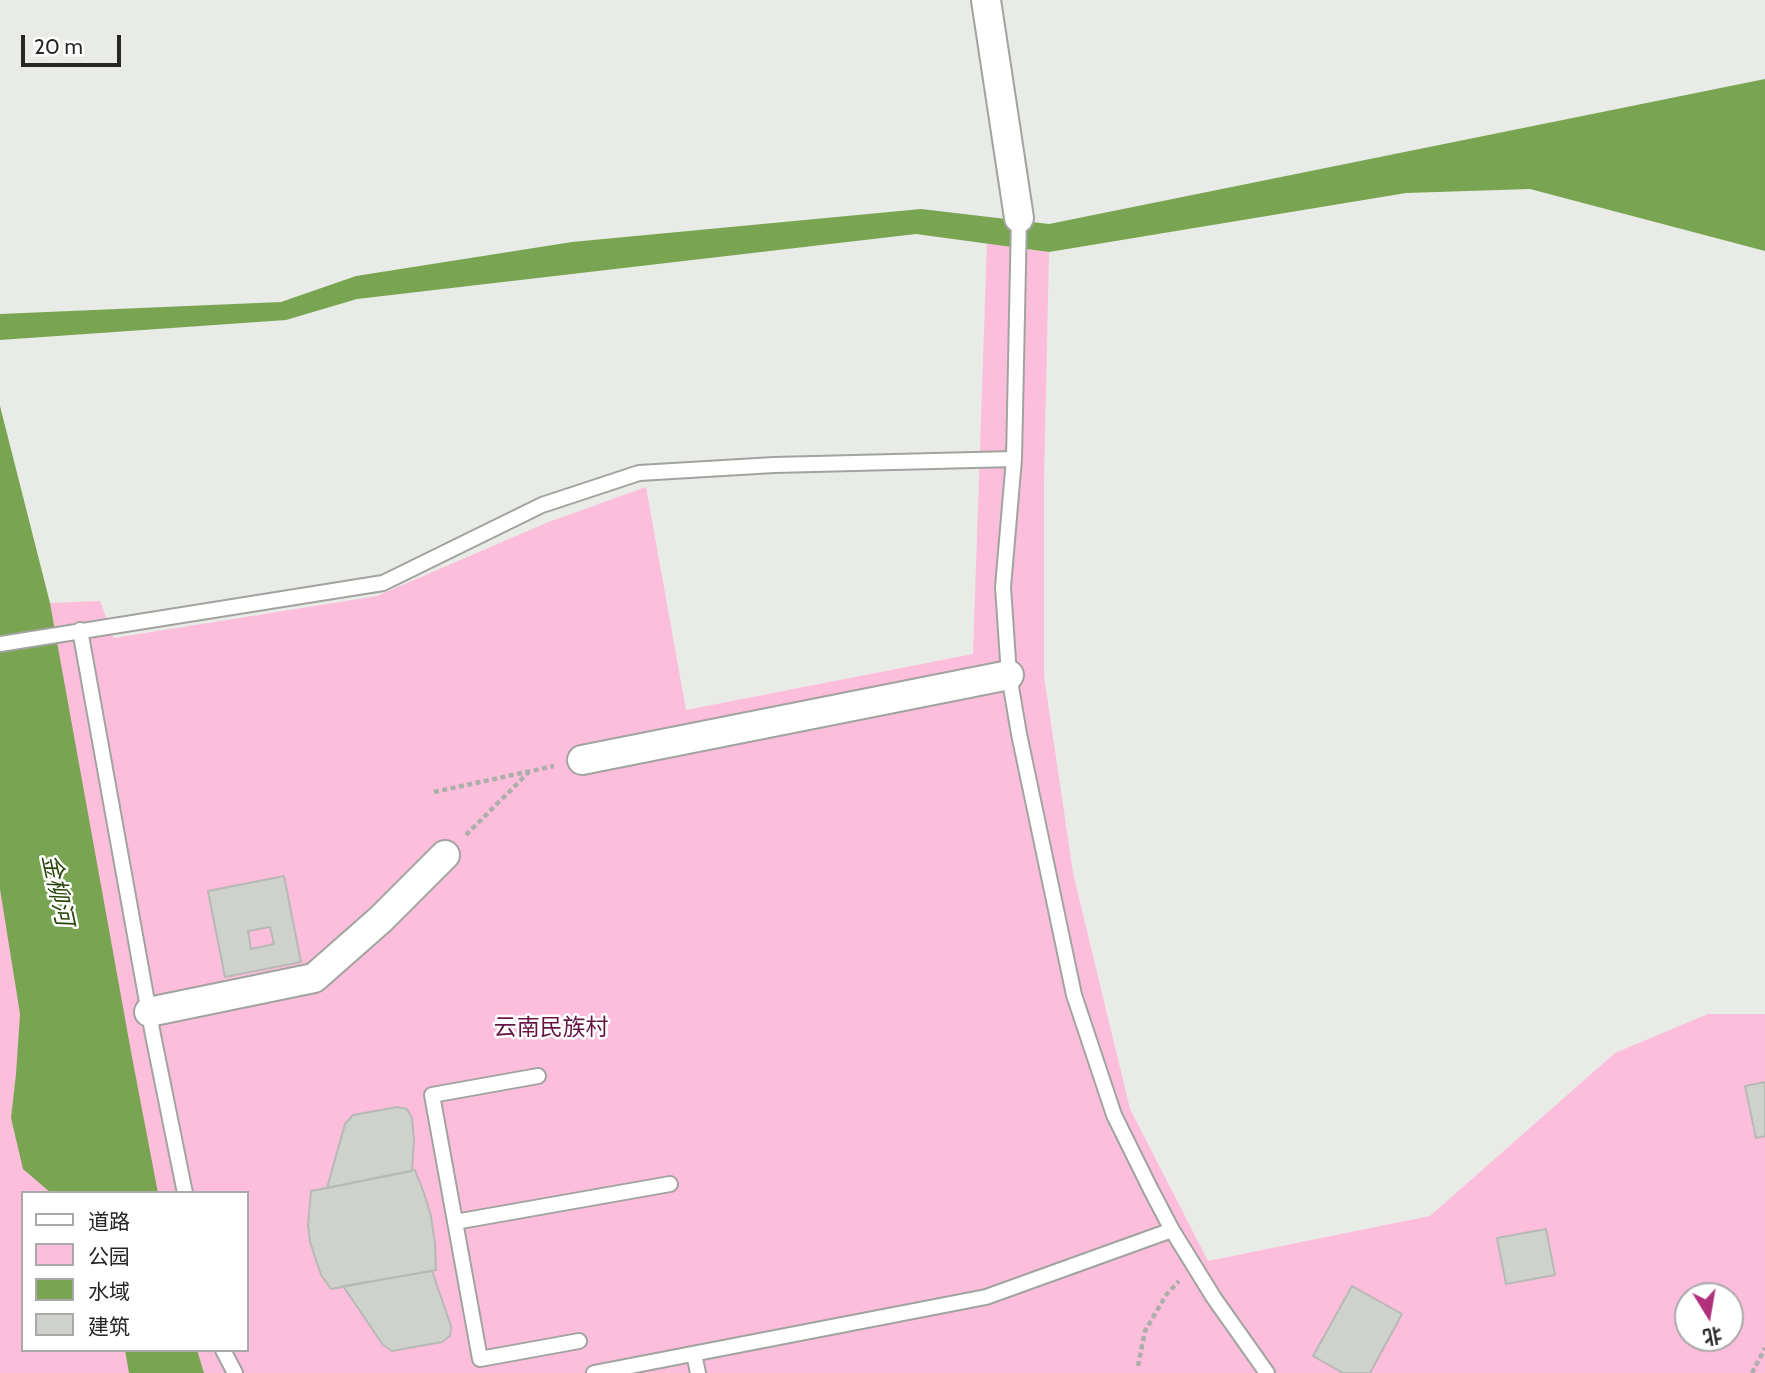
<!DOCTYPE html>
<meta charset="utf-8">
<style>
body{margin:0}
#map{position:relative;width:1765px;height:1373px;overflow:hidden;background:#e8ebe6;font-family:Cabin,"Noto Sans SC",sans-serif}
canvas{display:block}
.legend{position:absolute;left:21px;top:1191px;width:228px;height:161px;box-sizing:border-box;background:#fff;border:2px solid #a8a9a8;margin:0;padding:9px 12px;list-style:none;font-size:21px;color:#262725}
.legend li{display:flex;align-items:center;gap:14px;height:35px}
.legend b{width:35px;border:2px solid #a8a9a8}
.north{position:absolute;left:1674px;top:1282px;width:70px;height:70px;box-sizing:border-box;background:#fff;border:2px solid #a8a9a8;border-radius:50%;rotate:169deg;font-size:19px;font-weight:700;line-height:28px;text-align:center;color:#262725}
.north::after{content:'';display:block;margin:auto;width:24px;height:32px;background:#b0307b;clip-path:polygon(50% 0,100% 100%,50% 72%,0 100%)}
.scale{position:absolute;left:21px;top:35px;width:100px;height:32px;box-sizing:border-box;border:4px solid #262725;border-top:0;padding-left:9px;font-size:21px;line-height:24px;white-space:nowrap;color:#262725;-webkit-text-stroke:5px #fff;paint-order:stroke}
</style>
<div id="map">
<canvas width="1765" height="1373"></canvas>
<ul class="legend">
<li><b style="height:9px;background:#fff"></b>道路</li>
<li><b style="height:19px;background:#fdbedc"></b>公园</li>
<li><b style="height:19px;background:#79a552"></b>水域</li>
<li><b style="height:19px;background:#cfd1cd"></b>建筑</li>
</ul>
<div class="north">北</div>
<div class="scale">20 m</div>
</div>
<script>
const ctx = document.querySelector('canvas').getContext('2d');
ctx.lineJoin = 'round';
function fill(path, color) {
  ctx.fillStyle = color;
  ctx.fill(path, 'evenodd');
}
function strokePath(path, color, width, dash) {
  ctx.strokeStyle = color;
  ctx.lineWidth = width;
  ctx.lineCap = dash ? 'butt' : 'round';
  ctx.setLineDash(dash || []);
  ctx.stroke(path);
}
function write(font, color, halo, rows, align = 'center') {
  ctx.font = font + ' Cabin,"Noto Sans SC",sans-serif';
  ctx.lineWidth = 5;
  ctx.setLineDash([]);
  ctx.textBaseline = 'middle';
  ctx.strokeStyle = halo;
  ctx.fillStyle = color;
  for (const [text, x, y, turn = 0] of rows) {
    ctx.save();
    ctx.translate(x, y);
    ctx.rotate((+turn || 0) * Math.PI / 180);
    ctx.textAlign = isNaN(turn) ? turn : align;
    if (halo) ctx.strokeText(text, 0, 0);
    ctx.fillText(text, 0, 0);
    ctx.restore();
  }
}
fill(new Path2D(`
 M987,243L1049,252L1044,480V676L1073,873L1130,1109L1208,1261L1430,1216L1615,1053L1708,1014H1765V1373H0V605L100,601L114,638L377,596L546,523L646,487L686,710L973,654ZM23,1193H247V1350H23ZM1688,1296H1730V1338H1688Z`), '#fdbedc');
fill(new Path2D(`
 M1765,79V251L1530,189L1406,193L1049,252L916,234L357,299L286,320L0,340V314L281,302L356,276L572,242L921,209L1049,224Z
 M0,406L50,603L132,1057L158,1193H51L23,1169L11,1118L16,1074L20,1014L0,889Z
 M125,1350H197L204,1373H129Z`), '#79a552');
const building = new Path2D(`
 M284,876L301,962L225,977L208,891ZM270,927L274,944L251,949L248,931Z
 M1765,1082V1136L1756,1138L1745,1086Z
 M397,1107L407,1109L412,1118L414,1141L412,1171L327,1188L345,1124L353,1115Z
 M415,1170L424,1193L431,1216L435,1243L436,1270L331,1289L321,1275L310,1242L308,1225L311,1191Z
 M1546,1229L1555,1275L1506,1284L1497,1238Z
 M432,1271L451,1326L450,1336L442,1342L392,1351L383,1345L343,1286Z
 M1352,1286L1402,1314L1370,1373H1343L1313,1356Z`);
fill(building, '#cfd1cd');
strokePath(building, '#b7b9b5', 2);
const lane = new Path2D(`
 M1019,218L1014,459L1003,587L1009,675L1019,734L1074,995L1114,1115L1150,1188L1172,1230L1214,1298L1267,1373
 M80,630L153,1035L185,1193
 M0,644L383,583L542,505L639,473L774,465L1014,459
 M538,1076L432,1095L480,1359L579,1341
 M455,1222L670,1184
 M223,1350L235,1373
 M694,1354L698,1373
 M594,1373L986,1297L1172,1230`);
const street = new Path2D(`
 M986,0L1019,218
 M582,760L1009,675
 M149,1012L314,978L381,919L445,855`);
strokePath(lane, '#a0a39e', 18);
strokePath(street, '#a0a39e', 32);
strokePath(new Path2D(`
 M434,792L554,766
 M466,835L529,772
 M1138,1366L1145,1331L1166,1295L1179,1281
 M1752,1373L1765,1348`), '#acaeaa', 4.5, [5, 3.5]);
strokePath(lane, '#fff', 14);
strokePath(street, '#fff', 28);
write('23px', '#641544', '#fff', [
 ["云南民族村",551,1028]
]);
write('italic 24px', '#2a4609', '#fff', [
 ["金柳河",57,890,78]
]);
</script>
